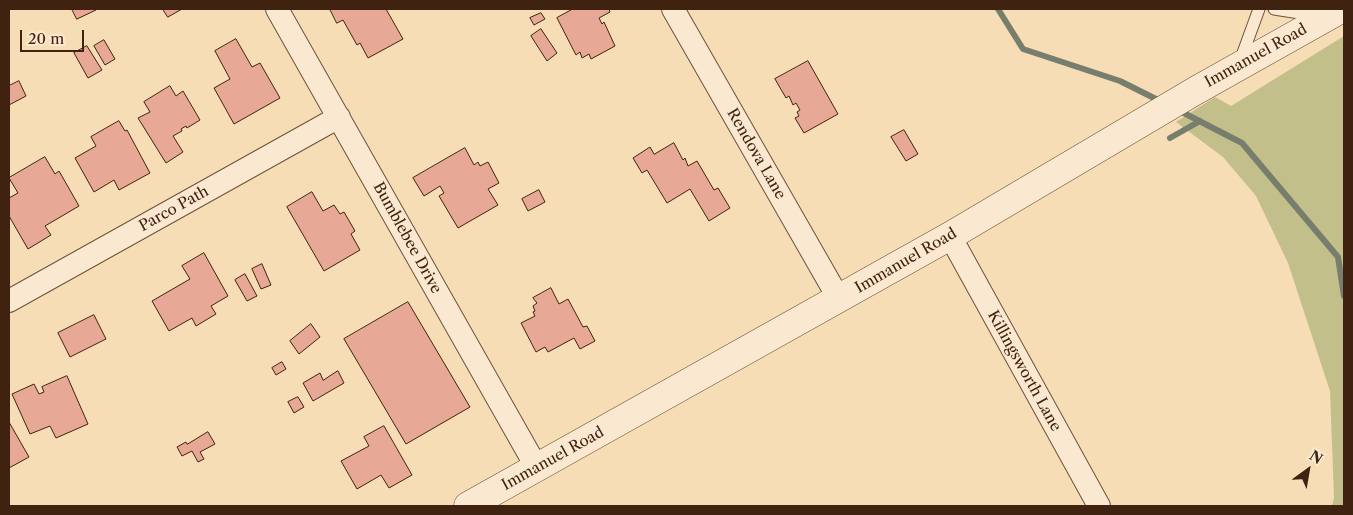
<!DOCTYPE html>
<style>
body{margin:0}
#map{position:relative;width:1353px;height:515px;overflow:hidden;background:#f7ddb6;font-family:"Libre Caslon Text",serif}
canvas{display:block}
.frame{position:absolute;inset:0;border:10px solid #3f2210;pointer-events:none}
.north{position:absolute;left:1283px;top:445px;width:50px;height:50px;-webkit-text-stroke:4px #fae9d0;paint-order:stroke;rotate:32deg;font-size:14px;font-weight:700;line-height:20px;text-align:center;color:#3f2210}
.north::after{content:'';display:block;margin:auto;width:18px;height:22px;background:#3f2210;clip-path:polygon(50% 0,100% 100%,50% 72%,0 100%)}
.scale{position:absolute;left:20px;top:30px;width:64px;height:22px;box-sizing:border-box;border:2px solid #3f2210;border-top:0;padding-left:6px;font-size:15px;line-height:18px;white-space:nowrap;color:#3f2210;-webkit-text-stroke:4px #fae9d0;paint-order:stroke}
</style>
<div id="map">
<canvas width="1353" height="515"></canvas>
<div class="frame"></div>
<div class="north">N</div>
<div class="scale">20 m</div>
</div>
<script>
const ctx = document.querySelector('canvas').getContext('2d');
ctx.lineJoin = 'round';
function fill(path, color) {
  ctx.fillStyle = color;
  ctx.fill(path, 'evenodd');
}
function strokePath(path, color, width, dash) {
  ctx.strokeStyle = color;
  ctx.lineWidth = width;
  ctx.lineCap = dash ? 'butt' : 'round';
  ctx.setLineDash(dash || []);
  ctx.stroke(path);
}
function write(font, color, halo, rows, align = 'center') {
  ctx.font = font + ' "Libre Caslon Text",serif';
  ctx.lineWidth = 4.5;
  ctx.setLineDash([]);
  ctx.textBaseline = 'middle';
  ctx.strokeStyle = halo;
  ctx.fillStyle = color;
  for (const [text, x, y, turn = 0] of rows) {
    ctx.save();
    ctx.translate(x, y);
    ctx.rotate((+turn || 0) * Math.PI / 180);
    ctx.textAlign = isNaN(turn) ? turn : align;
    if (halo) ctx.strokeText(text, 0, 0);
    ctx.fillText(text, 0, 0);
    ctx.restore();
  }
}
fill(new Path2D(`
 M1344,36V506H1332L1334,498L1330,391L1288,263L1256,196L1223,157L1176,122L1215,97L1231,106Z`), '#c2bf8a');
strokePath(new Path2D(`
 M998,9L1023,49L1120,81L1162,102
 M1178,110L1242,143L1338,257L1344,296
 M1170,138L1200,121`), '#777e6d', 6);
const building = new Path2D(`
 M72,9H96V10L77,19Z
 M163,9H182L168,17Z
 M330,9H386L403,39L368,58L360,43L357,45L343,20L337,23Z
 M573,9H609L610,12L599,18L602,24L604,22L615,46L591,59L589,54L582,58L580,52L576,55L557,18Z
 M541,13L545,19L534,25L530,18Z
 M541,29L557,53L547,61L531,36Z
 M236,39L252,67L260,63L280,98L234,124L214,88L230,79L215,51Z
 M104,40L115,59L105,65L94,46Z
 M87,46L102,70L88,78L74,53Z
 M808,61L838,114L804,133L795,118L799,116L797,112L800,110L796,103L793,105L789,96L786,98L775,79Z
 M19,81L26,96L9,105V86Z
 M170,86L176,96L183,91L200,120L187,128L186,126L181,129L182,131L173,136L183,152L166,163L138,118L150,112L144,102Z
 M119,121L125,131L127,130L150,173L119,190L114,180L94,192L75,158L96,146L91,137Z
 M904,130L918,154L906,161L891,137Z
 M674,143L683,160L685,158L688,166L697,161L714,190L718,188L730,208L709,221L690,189L667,203L647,170L642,173L633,158L650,147L654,154Z
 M465,148L474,165L478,162L480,166L488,162L499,183L488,189L498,205L458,228L439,196L444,193L440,186L424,196L413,178Z
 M45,157L55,174L59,171L79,206L45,226L51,235L28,249L9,216V198L18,193L9,178Z
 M539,190L545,202L528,211L522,199Z
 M312,192L323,211L334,205L340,214L344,212L355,231L351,234L360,250L324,271L287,207Z
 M204,253L228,296L211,306L216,314L196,326L192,318L169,331L152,301L190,279L182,266Z
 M262,264L271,285L261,289L252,269Z
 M245,274L257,296L247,301L235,280Z
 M551,288L559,304L568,299L583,327L587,326L595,341L580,349L574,338L548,352L545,347L536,352L521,323L535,316L533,312L535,311L533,306L537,303L533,298Z
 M408,302L470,407L406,444L344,339Z
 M94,315L106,339L70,357L58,333Z
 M311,324L320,337L299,354L290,341Z
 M282,362L286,369L276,375L272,368Z
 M338,371L344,383L313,401L303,383L320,373L323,380Z
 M67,376L88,424L56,438L50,426L30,434L12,394L34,384L39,394L44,392L42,387Z
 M298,397L304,407L294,413L288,402Z
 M9,422L29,457L9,468Z
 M384,426L412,475L389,488L381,475L357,489L341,461L369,446L364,437Z
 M208,432L215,444L200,452L204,459L198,462L192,451L182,456L177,447L186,442L187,444Z`);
fill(building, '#e8a896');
strokePath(building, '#3f2210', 1);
const service = new Path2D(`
 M1274,9L1319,16
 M1240,61L1259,9`);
const minor = new Path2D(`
 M277,9L537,468
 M673,9L839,299
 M950,236L1099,506
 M9,301L339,117`);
const tertiary = new Path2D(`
 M468,506L950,236L1195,91L1341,9`);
strokePath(service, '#6d513a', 13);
strokePath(minor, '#6d513a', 24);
strokePath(tertiary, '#6d513a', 29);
strokePath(service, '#fae9d0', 11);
strokePath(minor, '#fae9d0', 22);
strokePath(tertiary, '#fae9d0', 28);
write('15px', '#3f2210', '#fae9d0', [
 ["Immanuel Road",1256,56,-29],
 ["Rendova Lane",756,154,60],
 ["Parco Path",174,209,-29],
 ["Bumblebee Drive",407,238,61],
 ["Immanuel Road",906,261,-30],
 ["Killingsworth Lane",1024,371,61],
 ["Immanuel Road",553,459,-29]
]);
</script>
